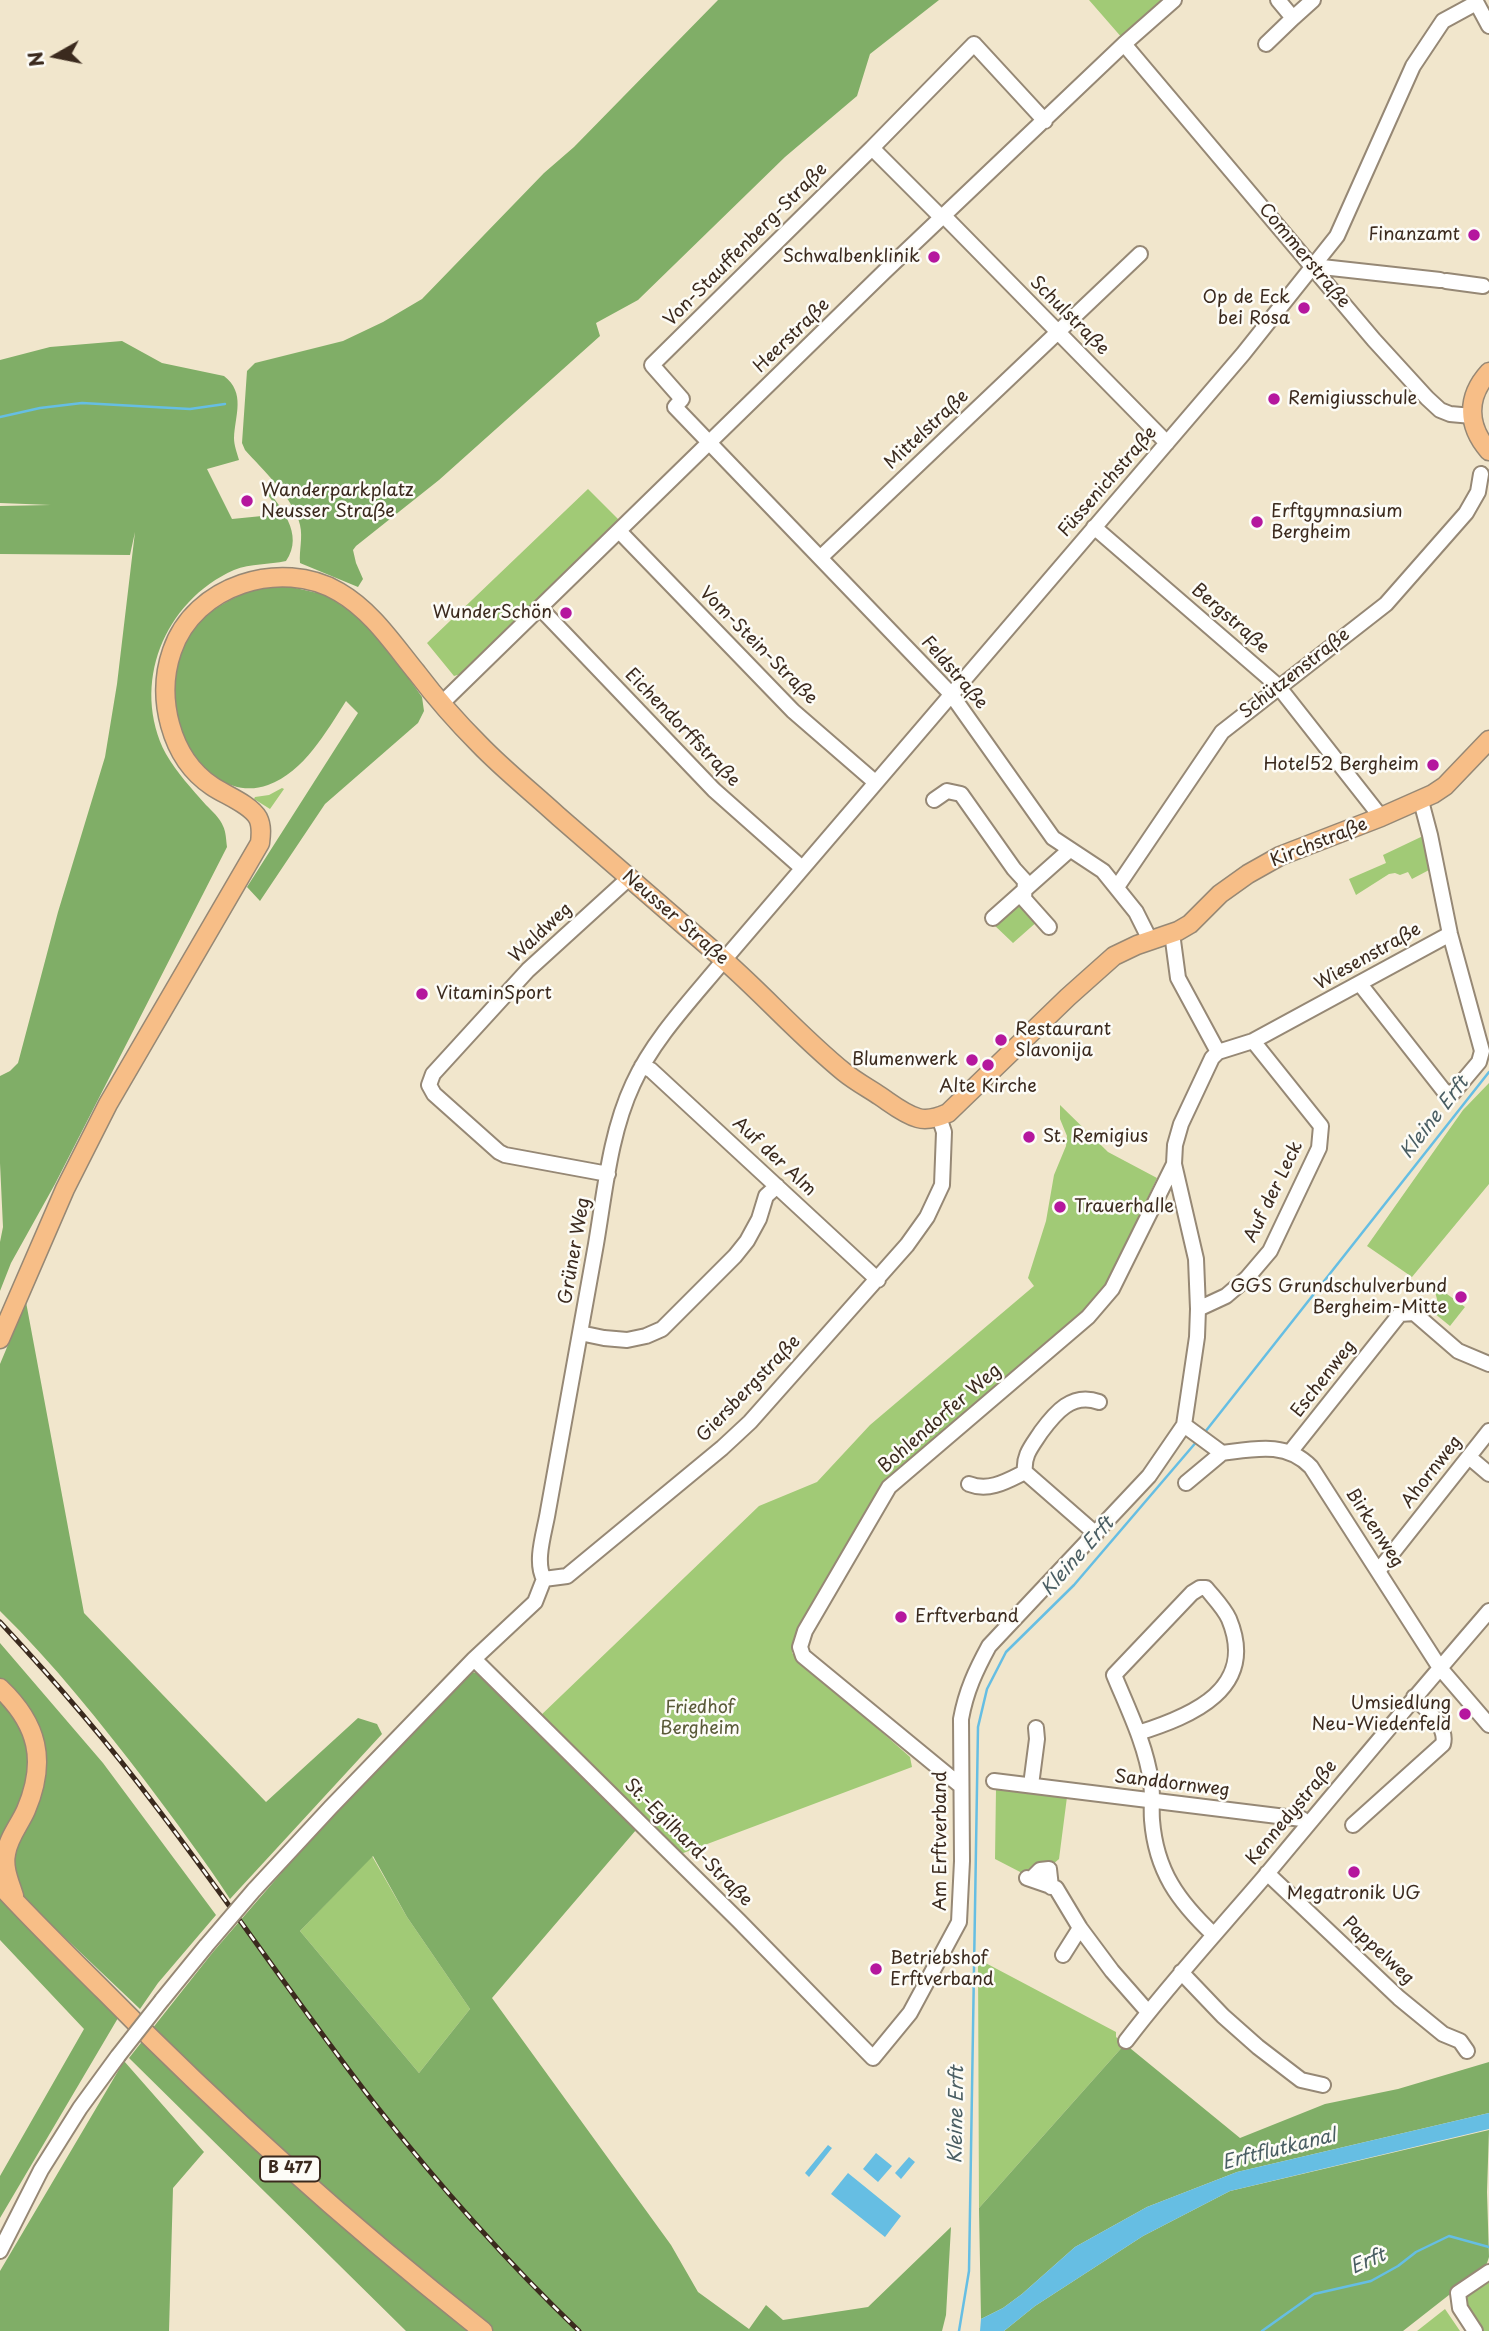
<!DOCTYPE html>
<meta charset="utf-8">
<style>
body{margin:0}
#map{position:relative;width:1489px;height:2331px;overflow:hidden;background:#f1e6cc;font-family:"Playpen Sans",sans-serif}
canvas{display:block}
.north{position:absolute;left:21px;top:21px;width:70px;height:70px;-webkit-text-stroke:5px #fdfcf7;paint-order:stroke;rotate:261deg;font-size:19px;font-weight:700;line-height:28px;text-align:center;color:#3b2a1e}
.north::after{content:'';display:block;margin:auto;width:24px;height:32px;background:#3b2a1e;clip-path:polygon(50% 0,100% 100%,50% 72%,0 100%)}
</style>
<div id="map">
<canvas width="1489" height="2331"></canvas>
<div class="north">N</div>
</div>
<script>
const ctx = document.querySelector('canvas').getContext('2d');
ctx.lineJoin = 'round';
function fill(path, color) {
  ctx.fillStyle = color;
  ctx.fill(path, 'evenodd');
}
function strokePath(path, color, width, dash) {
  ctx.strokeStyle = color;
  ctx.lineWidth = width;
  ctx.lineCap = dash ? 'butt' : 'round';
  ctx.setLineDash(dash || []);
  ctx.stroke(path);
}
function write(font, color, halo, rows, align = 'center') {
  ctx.font = font + ' "Playpen Sans",sans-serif';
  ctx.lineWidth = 5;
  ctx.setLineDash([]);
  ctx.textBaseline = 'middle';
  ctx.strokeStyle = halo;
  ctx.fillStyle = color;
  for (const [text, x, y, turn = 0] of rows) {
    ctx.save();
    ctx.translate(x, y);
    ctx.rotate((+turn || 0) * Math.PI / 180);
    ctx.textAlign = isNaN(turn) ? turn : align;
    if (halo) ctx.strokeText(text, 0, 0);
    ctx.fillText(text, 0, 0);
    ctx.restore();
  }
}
fill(new Path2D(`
 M1089,0H1166L1123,39Z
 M588,489L623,524L468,672L454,676L427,643Z
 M282,788L284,789L270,809L254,799L255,797L269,795Z
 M1423,836L1429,853V870L1412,879L1408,872L1400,875L1395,873L1389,874L1356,895L1349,879L1386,863L1383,855Z
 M1017,901L1039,920L1013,943L992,923Z
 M1489,1083V1184L1412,1277L1367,1246L1463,1110Z
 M1060,1105L1108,1152L1157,1178L1110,1279L1092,1305L907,1461L890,1479L792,1653L910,1757L912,1767L678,1855L538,1718L759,1506L817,1482L870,1425L1034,1286L1028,1278L1046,1221L1054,1175L1066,1146L1067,1136L1060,1119Z
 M1433,1284L1465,1307L1450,1326L1434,1313L1438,1303Z
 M996,1789L1067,1797L1059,1859L1052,1865L1026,1875L995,1859Z
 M372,1856L407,1917L470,2009L419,2073L300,1931Z
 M978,1959L1116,2032V2037L1125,2044L979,2208Z
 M1489,2278V2331H1481C1458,2302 1459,2300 1489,2278Z
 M1445,2309L1460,2331H1417Z`), '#a1ca76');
fill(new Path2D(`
 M718,0H939L870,54L857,96L785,157L638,300L596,323L600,336L439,480L356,546L353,550L356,563L363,579L358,587L300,563C299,550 303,538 300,525C295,500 262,469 245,450L242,443L247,371L255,363L343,341L383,322L422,299L544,173L574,147Z
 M122,341L162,363L224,376C246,393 235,415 234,438C234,445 237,453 239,460L207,469L232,519L282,514L262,487L264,486C280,506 305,534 286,561C269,565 251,563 234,570C164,601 130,685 166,754C177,773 192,789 206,805C212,811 220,818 223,826C226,832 226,839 227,847L55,1184L11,1263L0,1291V1242L3,1227L0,1163V1076L10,1071L18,1063L58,912L105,757L117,684L135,532L130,555L0,554V506L51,505L0,503V360L50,347Z
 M287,586L326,595L359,617L380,637L422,697L424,711L418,723L325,804L260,901L247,887L358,713L346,701C326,732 304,772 268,785C216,804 169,738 170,692C171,684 175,674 177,666C179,658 180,648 183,640C193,620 229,598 251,591C262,587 275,587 287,586Z
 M26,1302L84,1613L266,1802L358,1718L377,1724L382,1734L230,1899C204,1859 175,1821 146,1782C100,1722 54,1664 0,1611V1364Z
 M0,1643L103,1763L216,1915L158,1983L140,2009L0,1876Z
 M471,1672L478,1673L636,1830L492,1998L671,2245L698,2292L749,2329L766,2305L783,2320L868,2307L951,2227L946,2315L942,2331H406L129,2058L213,1952L334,1812ZM373,1856L407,1917L470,2009L419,2073L300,1931Z
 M0,1898L118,2018L0,2218V2176L84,2029L0,1940Z
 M1125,2044L1240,2138L1325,2104L1398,2089L1489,2062V2113L1237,2172L1147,2207L1075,2247L1022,2294L1003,2308L981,2319L979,2208Z
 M124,2061L204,2152L173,2188L169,2331H0V2271Z
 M1489,2130L1487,2192L1489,2257L1486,2266L1403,2331H1004L1035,2306L1143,2236L1230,2191Z`), '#80ae67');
fill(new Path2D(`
 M1489,2113V2129L1230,2191L1143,2236L1035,2306L1004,2331H980L981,2319L1003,2308L1022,2294L1075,2247L1147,2207L1237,2172Z
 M828,2145L832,2148L809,2177L805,2173Z
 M876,2153L892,2166L878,2182L863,2169Z
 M909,2157L915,2162L901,2179L895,2173Z
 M848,2173L901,2216L885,2237L831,2194Z`), '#66bee3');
strokePath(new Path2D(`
 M0,417L40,408L82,403L190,409L225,404
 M1205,1432L1489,1072
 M959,2331L969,2271L978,1727L987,1689L1006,1652L1074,1585L1198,1440
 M1262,2331L1314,2294L1371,2281L1398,2266L1416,2252L1449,2236L1489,2247`), '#66bee3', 2.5);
const minor = new Path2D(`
 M1475,0L1489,26
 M1293,18L1313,0
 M1124,44L1374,340L1427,398L1440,410L1450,414L1472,416
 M1266,44L1293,18L1278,0
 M872,148L974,44L1045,121
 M944,216L1167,443
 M942,218L872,148L652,365L682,399L675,407L951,694L1053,838L1103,871L1136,912L1150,940
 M1313,266L1440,280
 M1446,281L1483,286
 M1094,527L1278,686L1381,817
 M620,532L793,711L875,782
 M821,557L1140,254
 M540,608L714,790L802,868
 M441,704L883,273L1124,44L1174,0
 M934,800L947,791L961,794L1014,869L1025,881L1024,899L1049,927
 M1117,887L1222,732L1386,604L1466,513L1478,492L1481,474
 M993,918L1065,854L1068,848
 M1172,933L1178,978L1218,1052
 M1360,984L1444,1091L1452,1094L1479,1062L1482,1051L1450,934L1430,835L1421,801
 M642,1066L651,1070L878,1280
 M608,1174L505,1155L499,1152L434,1094L429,1085L433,1074L528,970L629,878
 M1198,1309L1226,1296L1247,1278L1270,1251L1319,1148L1321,1126L1253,1041
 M580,1333L604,1338L627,1340L646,1336L662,1329L735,1256L747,1241L759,1219L766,1196L777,1186
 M1184,1425L1222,1453C1254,1449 1286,1441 1311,1467L1440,1668L1489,1725
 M1291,1451L1400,1314L1414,1313L1458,1351L1489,1364
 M1469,1457L1489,1474
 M1025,1472C1023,1455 1032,1446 1041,1432C1055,1413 1072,1392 1099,1402
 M1186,1483L1222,1453
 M969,1484C989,1492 1007,1481 1025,1472L1096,1534
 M1379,1570L1489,1431
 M544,1579C534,1561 545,1531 548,1511C564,1422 580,1333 596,1244C605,1191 610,1133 633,1084C654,1038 692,999 724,960L1243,354L1337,236L1413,66L1443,21L1476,3
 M544,1579L567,1576L722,1448L750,1422L907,1245L927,1217L942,1185L944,1132L939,1117
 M474,1659L739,1921L873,2058L910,2013L959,1922L962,1861L961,1719C966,1691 976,1670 989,1646L1149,1476L1184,1425L1197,1337L1198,1309L1196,1259L1174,1164L1175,1145L1181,1124L1212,1058L1218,1052L1253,1041L1450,934
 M1138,1733C1192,1716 1258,1689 1229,1619C1224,1608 1214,1598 1206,1588H1200L1192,1593L1114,1675C1128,1709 1146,1745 1151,1782C1153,1795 1151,1807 1152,1820C1156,1871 1178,1901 1214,1935
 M994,1781L1302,1819L1307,1823
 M1031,1785L1037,1739L1036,1728
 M961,1786L803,1656L800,1647L805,1631L889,1487L1088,1317L1112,1289L1174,1164
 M1353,1825L1443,1744C1448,1726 1425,1709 1414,1697
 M1267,1873L1399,1998L1443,2034L1460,2041L1467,2051
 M1027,1878L1056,1888L1080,1928L1112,1971L1148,2012
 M1031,1879L1040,1870L1049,1869L1051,1887
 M254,1890L331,1807L474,1659L535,1602L544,1579
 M1063,1955L1080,1928
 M1181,1972L1223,2016L1258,2047L1301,2080L1323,2085
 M162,2000L206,1946
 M1126,2041C1170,1983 1219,1930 1266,1875C1340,1786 1414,1698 1489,1611
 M0,2251L41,2170L80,2108L118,2056
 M1475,2331L1460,2308L1458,2293L1489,2272`);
const major = new Path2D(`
 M1489,372C1466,397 1467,426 1489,451
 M0,1339L65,1189L108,1104L260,843C261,835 262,826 258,818C250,804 225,795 212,786C170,758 156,697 172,651C194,585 281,558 339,592C372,611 394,645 417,673C436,698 457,722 479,744C504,770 532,792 558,816C614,864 669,912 724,960C765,996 801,1037 844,1072C855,1081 868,1088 880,1096C892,1104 904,1114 918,1118C928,1121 939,1117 948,1113L1068,997L1114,956L1137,945L1178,931L1190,924L1220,894L1248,874L1280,856L1381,817L1433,794L1445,786L1489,740
 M0,1688C38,1724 47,1761 26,1810C20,1824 8,1838 6,1854C3,1868 10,1883 14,1896
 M0,1885C33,1921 69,1956 104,1991C223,2112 350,2226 483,2331`);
strokePath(minor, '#968875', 18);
strokePath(major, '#968875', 21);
strokePath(minor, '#fff', 14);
strokePath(major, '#f7be87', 18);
const rail = new Path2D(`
 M0,1622C54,1680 106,1740 154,1804C229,1902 298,2005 374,2103C437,2183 505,2260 579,2331`);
strokePath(rail, '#3b2a1e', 5);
strokePath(rail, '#fdfcf7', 2.5, [8]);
const minorBridge = new Path2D(`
 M206,1946L254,1890
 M118,2056L162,2000`);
strokePath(minorBridge, '#968875', 18, []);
strokePath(minorBridge, '#fff', 14);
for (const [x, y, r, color] of [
 [1474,235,7,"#b5179e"],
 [934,257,7,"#b5179e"],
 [1304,308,7,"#b5179e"],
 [1274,399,7,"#b5179e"],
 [247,501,7,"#b5179e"],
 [1257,522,7,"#b5179e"],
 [566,613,7,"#b5179e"],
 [1433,765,7,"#b5179e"],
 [422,994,7,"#b5179e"],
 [1001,1040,7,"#b5179e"],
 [972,1060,7,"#b5179e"],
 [988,1065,7,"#b5179e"],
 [1029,1137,7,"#b5179e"],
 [1060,1207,7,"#b5179e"],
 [1461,1297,7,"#b5179e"],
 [901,1617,7,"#b5179e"],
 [1465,1714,7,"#b5179e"],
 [1354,1872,7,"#b5179e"],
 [876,1969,7,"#b5179e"]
]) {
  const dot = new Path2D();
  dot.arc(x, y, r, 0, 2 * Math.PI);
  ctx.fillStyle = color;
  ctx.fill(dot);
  strokePath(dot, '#fdfcf7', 2.5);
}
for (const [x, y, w] of [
 [290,2169,60]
]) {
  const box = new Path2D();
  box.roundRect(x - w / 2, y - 12.5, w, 25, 5);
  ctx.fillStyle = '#fdfcf7';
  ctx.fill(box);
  strokePath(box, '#3b2a1e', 2);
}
write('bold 16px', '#3b2a1e', null, [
 ["B 477",290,2169]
]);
write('18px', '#3b2a1e', '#fdfcf7', [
 ["Finanzamt",1460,235,"right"],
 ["Schwalbenklinik",920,257,"right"],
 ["Op de Eck",1290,298,"right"],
 ["bei Rosa",1290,319,"right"],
 ["Remigiusschule",1288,399],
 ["Wanderparkplatz",261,491],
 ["Neusser Straße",261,512],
 ["Erftgymnasium",1271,512],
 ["Bergheim",1271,533],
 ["WunderSchön",552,613,"right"],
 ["Hotel52 Bergheim",1419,765,"right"],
 ["VitaminSport",436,994],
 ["Restaurant",1015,1030],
 ["Slavonija",1015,1051],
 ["Blumenwerk",958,1060,"right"],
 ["Alte Kirche",988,1087,"center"],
 ["St. Remigius",1043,1137],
 ["Trauerhalle",1074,1207],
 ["GGS Grundschulverbund",1447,1287,"right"],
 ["Bergheim-Mitte",1447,1308,"right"],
 ["Erftverband",915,1617],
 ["Umsiedlung",1451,1704,"right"],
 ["Neu-Wiedenfeld",1451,1725,"right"],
 ["Megatronik UG",1354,1894,"center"],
 ["Betriebshof",890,1959],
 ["Erftverband",890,1980]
], 'left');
write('18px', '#3b2a1e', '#fdfcf7', [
 ["Von-Stauffenberg-Straße",746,245,-45],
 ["Commerstraße",1304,256,50],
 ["Schulstraße",1069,316,45],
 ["Heerstraße",792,336,-44],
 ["Mittelstraße",927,430,-43],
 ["Füssenichstraße",1108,482,-49],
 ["Bergstraße",1230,619,41],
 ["Vom-Stein-Straße",758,646,45],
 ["Feldstraße",954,673,49],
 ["Schützenstraße",1295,674,-38],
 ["Eichendorffstraße",682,728,46],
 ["Kirchstraße",1319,843,-22],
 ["Neusser Straße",675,918,41],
 ["Waldweg",541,933,-43],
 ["Wiesenstraße",1368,957,-29],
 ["Auf der Alm",774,1157,43],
 ["Auf der Leck",1274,1192,-64],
 ["Grüner Weg",575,1251,-80],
 ["Eschenweg",1324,1379,-52],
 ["Giersbergstraße",749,1389,-46],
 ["Bohlendorfer Weg",940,1419,-41],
 ["Ahornweg",1432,1472,-52],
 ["Birkenweg",1374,1528,57],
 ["Sanddornweg",1172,1784,7],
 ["Kennedystraße",1292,1813,-50],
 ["Am Erftverband",941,1841,-90],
 ["St.-Egilhard-Straße",688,1843,45],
 ["Pappelweg",1378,1951,43]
]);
write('18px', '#5a5a38', '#fdfcf7', [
 ["Friedhof",700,1708],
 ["Bergheim",700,1729]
]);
write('italic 19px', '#4a5e63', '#fdfcf7', [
 ["Kleine Erft",1435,1118,-52],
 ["Kleine Erft",1078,1557,-48],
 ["Kleine Erft",957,2115,-89],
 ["Erftflutkanal",1279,2150,-14],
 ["Erft",1368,2262,-23]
]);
</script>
